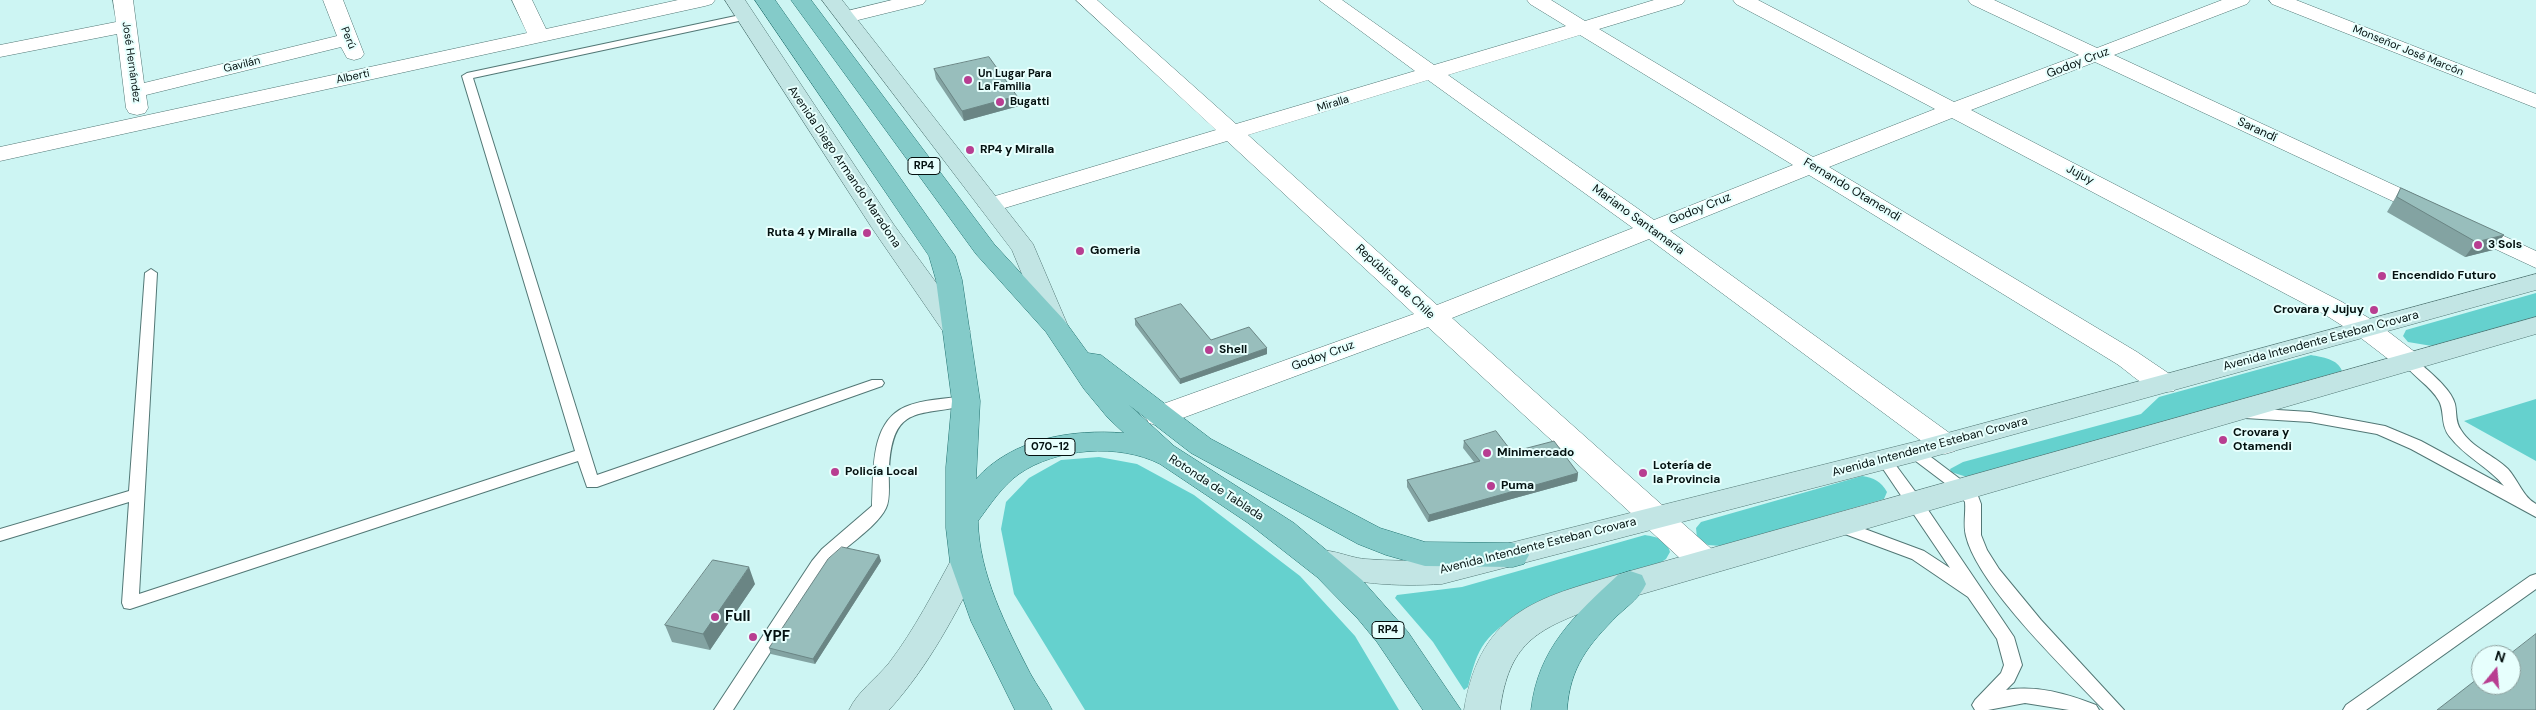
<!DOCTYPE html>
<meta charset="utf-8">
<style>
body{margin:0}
#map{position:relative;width:2536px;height:710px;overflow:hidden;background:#cdf5f3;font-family:"DM Sans",sans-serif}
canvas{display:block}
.north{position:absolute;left:2471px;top:645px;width:50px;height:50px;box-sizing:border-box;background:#e7fffd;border:1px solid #8ca09e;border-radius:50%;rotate:17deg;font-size:14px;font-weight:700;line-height:20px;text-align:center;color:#041110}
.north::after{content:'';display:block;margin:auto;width:18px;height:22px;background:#b83e91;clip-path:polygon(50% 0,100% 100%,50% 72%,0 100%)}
</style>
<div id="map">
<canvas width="2536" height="710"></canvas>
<div class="north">N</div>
</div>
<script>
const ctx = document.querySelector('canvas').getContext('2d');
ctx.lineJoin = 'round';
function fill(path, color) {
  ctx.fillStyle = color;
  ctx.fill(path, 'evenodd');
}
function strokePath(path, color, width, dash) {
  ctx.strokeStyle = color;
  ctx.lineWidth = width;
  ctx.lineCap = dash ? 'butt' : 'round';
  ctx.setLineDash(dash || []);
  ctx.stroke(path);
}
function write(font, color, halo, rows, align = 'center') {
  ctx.font = font + ' "DM Sans",sans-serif';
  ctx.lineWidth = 4;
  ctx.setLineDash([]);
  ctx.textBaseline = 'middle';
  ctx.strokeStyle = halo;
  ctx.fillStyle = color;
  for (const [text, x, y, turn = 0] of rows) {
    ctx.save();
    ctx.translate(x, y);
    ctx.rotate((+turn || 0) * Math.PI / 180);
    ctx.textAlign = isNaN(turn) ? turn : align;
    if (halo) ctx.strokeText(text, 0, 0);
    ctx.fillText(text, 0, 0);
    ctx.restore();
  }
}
fill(new Path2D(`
 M2536,293V318L2432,346L2408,342L2403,336L2406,330Z
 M2311,355C2322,357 2338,359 2342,371L1967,477L1951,472L1950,469L1963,462L2141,414L2159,397Z
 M2536,399V461L2464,421Z
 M1099,457L1137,464L1194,495L1300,576L1355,636L1399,710H1085L1014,594L1001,529L1006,502L1029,478L1061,460Z
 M1862,476C1874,478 1881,481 1887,492L1884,499L1721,546L1708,545L1697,538L1696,528L1701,522Z
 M1645,535C1657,537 1667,539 1670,552L1666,559L1657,565C1605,582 1513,600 1482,647C1475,658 1471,675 1468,687L1464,690L1433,642L1395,598L1397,595L1462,587Z`), '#65d1ce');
const lane = new Path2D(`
 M745,14L750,17L748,19L473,78L597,475L872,380H882L884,383L882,386L597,487H587L578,461L130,609L124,608L122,603L129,502L0,541V529L129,491L145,273L151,269L157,273L139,594L575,451L462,76L467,73Z
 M2410,358L2415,359C2427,370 2451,388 2455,404C2457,413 2455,422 2461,430C2472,448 2494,455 2508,469C2518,480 2523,497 2536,504V517L2411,449L2377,434L2310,422L2245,418L2238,413L2245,408L2310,412L2385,426L2421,441L2504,486C2489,467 2465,457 2450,437C2440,425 2445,412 2439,401C2430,385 2413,377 2403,362Z
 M966,396L971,398L973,401L971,404C921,418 892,401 889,470C888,481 891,498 886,508C876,529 840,549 824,569L733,710H714L812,561L822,549L872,506C874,474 869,423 905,407C923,399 946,399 966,396Z
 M1914,447L1919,448L1968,485L1978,496L1981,504V535L1987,550L1999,569L2041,620L2124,710H2104C2067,671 1978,586 1966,536C1963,525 1966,513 1965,502L1958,493L1909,456L1907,452L1909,448Z
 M1884,455L1889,456L1920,498L2014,637L2022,665L2014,682L2006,690C2038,685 2067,694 2096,705L2099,710H2069L2025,703L1988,710H1975L1972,705L1975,700L2001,673L2004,665L1997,639L1968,597L1912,559L1834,530L1832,526L1834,522H1846L1924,551L1950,568L1877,460L1879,456Z
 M2536,574V589L2366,710H2343L2346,705L2530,576Z`);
const street = new Path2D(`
 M113,0H133L144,83L337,36L323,0H343L364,54L361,58L354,60L347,58L341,47L146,95L148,108L145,113L137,115L129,113L126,108L117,34L0,57V45L116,22Z
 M512,0H532L546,29L678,0H715L712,4L705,6L0,161V147L527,33Z
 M892,0H926L923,4L846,23L839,21L836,17L839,13Z
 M1076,0H1097L1236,124L1415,71L1319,0H1342L1434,65L1566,26L1530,4L1527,0H1551L1585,21L1654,0H1685L1682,4L1599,29L1813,157L1935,109L1736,4L1733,0H1758L1954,102L2079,55L1971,4L1968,0H1994L2097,48L2222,0H2250L2247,4L2114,55L2536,251V268L2095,62L1971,110L2342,302L2377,323L2420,356L2424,362L2420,368L2410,371L2400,368L2357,335L2324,314L1952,118L1829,167L2137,352L2174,377L2178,384L2174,391C2152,396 2134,376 2117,364L1809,175L1670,231L1955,437L1960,444L1955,451L1945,454L1935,451L1649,239L1452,318L1716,553L1721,562L1716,571L1705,574L1694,571L1428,327L1169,423L1159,426L1149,423L1145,416L1149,409L1414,314L1227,141L998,210L990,212L982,210L978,205L982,200L1216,130ZM1580,35L1793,165L1654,220L1448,75ZM1428,80L1633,228L1437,305L1248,135Z
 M2269,0H2296L2536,94V108L2272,4Z`);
const secondary = new Path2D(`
 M725,0H745L894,225L967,325L970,331L967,337L957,339L947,337L872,228Z
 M822,0H842L1033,244L1068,326L1064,332L1055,334L1046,332L1012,250Z
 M2536,274V290L1914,462L1442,584C1396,587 1353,584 1309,570L1304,561L1309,552C1328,546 1345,557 1365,559C1391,561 1416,561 1442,560L1914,442Z
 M2536,317V334L1594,608C1535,630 1509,644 1500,710H1464C1481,607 1542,597 1630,571Z
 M966,550L977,553L982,562C955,615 929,666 889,710H849C858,691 876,679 889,663C915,629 934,591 955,553Z`);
const primary = new Path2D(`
 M755,0H775L955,256L962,280L980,401L976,479C1013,438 1072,429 1124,433L1108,418L1084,389L1046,332L976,254L791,0H811L994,244L1064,320L1088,353L1101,355L1211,439L1380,528L1425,542L1513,543L1524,546L1529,555L1524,564L1513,567L1425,566L1386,555L1358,544L1191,453L1129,405L1174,446L1294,523L1362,580L1408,632L1461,710H1423L1377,642L1358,619L1317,577L1248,523L1160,464C1119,443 1056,448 1019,474C1002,486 990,505 978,521C979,574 1006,626 1030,673C1037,686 1046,697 1052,710H1015L971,621L950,562L946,528V467L952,401L936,280L929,256Z
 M1630,571L1642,575L1646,584C1640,597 1629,605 1618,615C1588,645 1570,667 1567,710H1531C1538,648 1575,615 1618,575Z`);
strokePath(lane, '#527775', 2);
strokePath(street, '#527775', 1);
strokePath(secondary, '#527775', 1);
strokePath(primary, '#227371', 1);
fill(lane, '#fff');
fill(street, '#fff');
fill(secondary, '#c2e5e4');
fill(primary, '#84cbc9');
fill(new Path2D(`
 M934,69L1017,96L1019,106L964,121L936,79Z
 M2401,188L2493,250L2465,257L2387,212Z
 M1135,319L1211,340L1267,354L1180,384L1135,325Z
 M1464,441L1512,452L1578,473L1577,481L1428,522L1407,487V480L1474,462L1463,448Z
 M879,555L881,561L815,664L771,654L769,648Z
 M755,584L710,650L672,642L665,625Z`), '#83a3a2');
fill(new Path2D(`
 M1017,96L1019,106L964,121L962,111Z
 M2504,235L2493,250L2465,257L2476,242Z
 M1267,348V354L1180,384V379Z
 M1578,473L1577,481L1428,522L1429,515Z
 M879,555L881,561L815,664L813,659Z
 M749,567L755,584L710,650L703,634Z`), '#6a8584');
const building = new Path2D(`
 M989,57L1017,96L962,111L934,69Z
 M2401,188L2504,235L2476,242L2397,197Z
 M1181,304L1211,340L1249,327L1267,348L1180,379L1135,319Z
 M1496,431L1512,452L1554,441L1578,473L1429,515L1407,480L1480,461L1464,441Z
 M842,547L879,555L813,659L769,648L828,559Z
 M713,560L749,567L703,634L665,625Z
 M2536,634V710H2437L2481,676V685H2511V655H2509Z`);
fill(building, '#98bebc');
strokePath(building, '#6a8584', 1);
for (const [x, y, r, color] of [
 [968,80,5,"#b83e91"],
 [1000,102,5,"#b83e91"],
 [970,150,5,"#b83e91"],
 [867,233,5,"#b83e91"],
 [2478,245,5,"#b83e91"],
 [1080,251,5,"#b83e91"],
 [2382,276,5,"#b83e91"],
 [2374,310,5,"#b83e91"],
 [1209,350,5,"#b83e91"],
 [2223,440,5,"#b83e91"],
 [1487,453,5,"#b83e91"],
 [835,472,5,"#b83e91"],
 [1643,473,5,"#b83e91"],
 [1491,486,5,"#b83e91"],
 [715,617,5,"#b83e91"],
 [753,637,5,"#b83e91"]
]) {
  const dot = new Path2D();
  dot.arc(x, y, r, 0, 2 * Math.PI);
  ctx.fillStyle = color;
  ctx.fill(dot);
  strokePath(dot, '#e7fffd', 2);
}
write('11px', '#041110', '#e7fffd', [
 ["Perú",348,38,68],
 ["Monseñor José Marcón",2408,51,22],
 ["José Hernández",131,62,82],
 ["Gavilán",242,65,-14],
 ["Alberti",353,77,-12],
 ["Miralla",1333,104,-17]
]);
write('bold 11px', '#041110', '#e7fffd', [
 ["Un Lugar Para",978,74],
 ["La Familia",978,87],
 ["Bugatti",1010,102]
], 'left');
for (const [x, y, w] of [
 [924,166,32],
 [1050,447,50],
 [1388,630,32]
]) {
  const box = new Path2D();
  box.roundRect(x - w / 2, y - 8.5, w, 17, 4);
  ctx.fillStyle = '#e7fffd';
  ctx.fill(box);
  strokePath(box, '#041110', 1);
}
write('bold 11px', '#041110', null, [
 ["RP4",924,166],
 ["070-12",1050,447],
 ["RP4",1388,630]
]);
write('12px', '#041110', '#e7fffd', [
 ["Godoy Cruz",2078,63,-21],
 ["Sarandí",2257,130,25],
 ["Avenida Diego Armando Maradona",844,167,56],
 ["Jujuy",2080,175,28],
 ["Fernando Otamendi",1852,190,31],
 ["Godoy Cruz",1700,209,-22],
 ["Mariano Santamaría",1638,220,36],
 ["República de Chile",1395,282,43],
 ["Avenida Intendente Esteban Crovara",2321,341,-15],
 ["Godoy Cruz",1323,356,-20],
 ["Avenida Intendente Esteban Crovara",1930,447,-15],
 ["Rotonda de Tablada",1216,488,33],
 ["Avenida Intendente Esteban Crovara",1538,546,-14]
]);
write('bold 12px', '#041110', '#e7fffd', [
 ["RP4 y Miralla",980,150],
 ["Ruta 4 y Miralla",857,233,"right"],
 ["3 Sols",2488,245],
 ["Gomeria",1090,251],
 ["Encendido Futuro",2392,276],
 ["Crovara y Jujuy",2364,310,"right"],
 ["Shell",1219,350],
 ["Crovara y",2233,433],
 ["Otamendi",2233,447],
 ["Minimercado",1497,453],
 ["Lotería de",1653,466],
 ["la Provincia",1653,480],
 ["Policía Local",845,472],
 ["Puma",1501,486]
], 'left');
write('bold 15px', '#041110', '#e7fffd', [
 ["Full",725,617],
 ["YPF",763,637]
], 'left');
</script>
